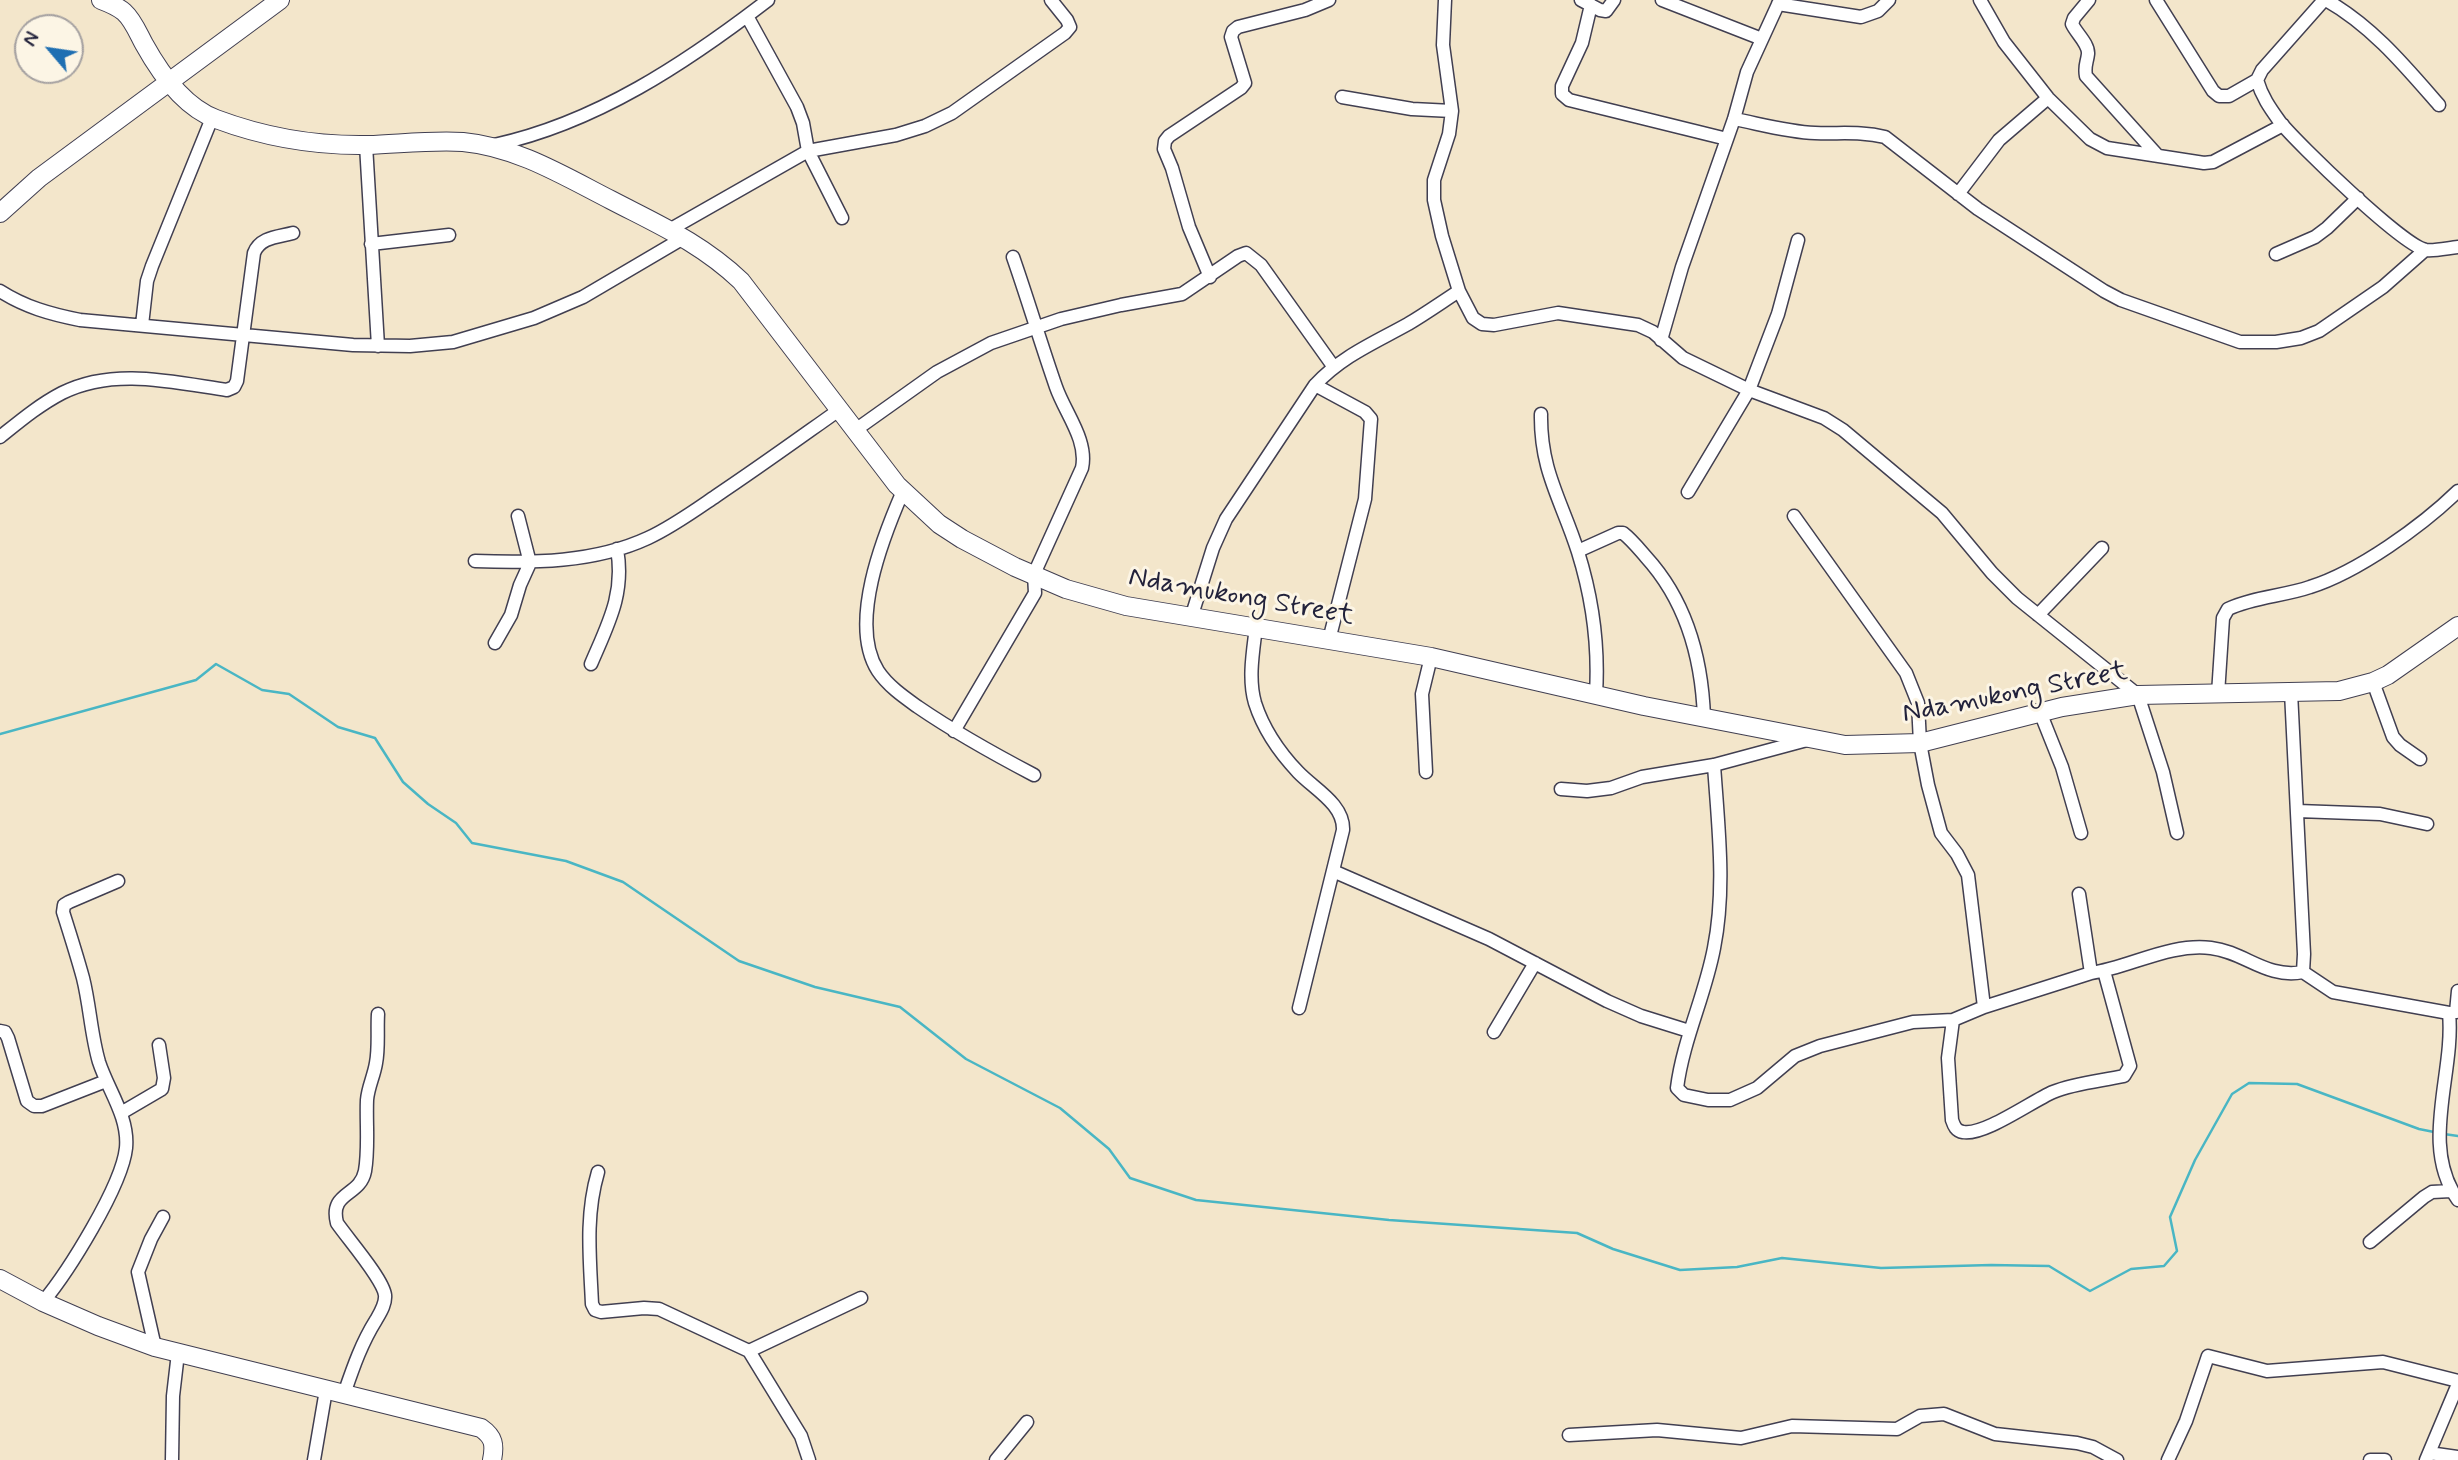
<!DOCTYPE html>
<style>
body{margin:0}
#map{position:relative;width:2458px;height:1460px;overflow:hidden;background:#f3e6cb;font-family:Mynerve,sans-serif}
canvas{display:block}
.north{position:absolute;left:14px;top:14px;width:70px;height:70px;box-sizing:border-box;background:#fcf5e5;border:2px solid #a5a1a1;border-radius:50%;rotate:299deg;font-size:19px;font-weight:700;line-height:28px;text-align:center;color:#22223b}
.north::after{content:'';display:block;margin:auto;width:24px;height:32px;background:#1f6fb2;clip-path:polygon(50% 0,100% 100%,50% 72%,0 100%)}
</style>
<div id="map">
<canvas width="2458" height="1460"></canvas>
<div class="north">N</div>
</div>
<script>
const ctx = document.querySelector('canvas').getContext('2d');
ctx.lineJoin = 'round';
function strokePath(path, color, width, dash) {
  ctx.strokeStyle = color;
  ctx.lineWidth = width;
  ctx.lineCap = dash ? 'butt' : 'round';
  ctx.setLineDash(dash || []);
  ctx.stroke(path);
}
function write(font, color, halo, rows, align = 'center') {
  ctx.font = font + ' Mynerve,sans-serif';
  ctx.lineWidth = 6;
  ctx.setLineDash([]);
  ctx.textBaseline = 'middle';
  ctx.strokeStyle = halo;
  ctx.fillStyle = color;
  for (const [text, x, y, turn = 0] of rows) {
    ctx.save();
    ctx.translate(x, y);
    ctx.rotate((+turn || 0) * Math.PI / 180);
    ctx.textAlign = isNaN(turn) ? turn : align;
    if (halo) ctx.strokeText(text, 0, 0);
    ctx.fillText(text, 0, 0);
    ctx.restore();
  }
}
strokePath(new Path2D(`
 M0,734L196,680L216,664L262,690L289,694L338,727L375,738L403,782L428,804L456,823L472,843L566,861L623,882L739,961L815,987L900,1007L966,1059L1060,1108L1109,1149L1130,1178L1196,1200L1389,1220L1577,1233L1613,1249L1680,1270L1737,1267L1782,1258L1881,1268L1991,1265L2049,1266L2090,1291L2131,1269L2164,1266L2177,1251L2170,1217L2195,1160L2232,1094L2249,1083L2297,1084L2419,1129L2434,1132
 M2444,1134L2458,1136`), '#49b6c4', 2.5);
const street = new Path2D(`
 M1445,0L1443,45L1452,111L1449,134L1434,180V200L1442,236L1459,291L1473,318L1482,324L1494,325L1558,313L1638,325L1653,332L1683,358L1749,390L1824,418L1843,430L1942,513L1992,573L2017,598L2138,695L2163,772L2177,833
 M1581,0L1600,10L1606,11L1614,0
 M1662,0L1762,39
 M1980,0L2004,42L2048,98L2090,139L2107,148L2204,163L2213,162L2283,125
 M2089,0L2074,18L2072,24C2076,33 2089,44 2088,54C2087,63 2084,66 2086,76L2158,156
 M2156,0L2213,91L2219,96H2229L2257,80
 M2324,0L2262,70L2257,80C2262,97 2270,108 2280,122C2298,144 2403,246 2426,250C2435,251 2448,248 2458,247
 M2326,0C2372,26 2405,66 2439,105
 M1778,4L1861,17L1878,11L1889,0
 M1591,5L1582,43L1562,86V94L1569,100L1727,139
 M747,16L797,107L803,123L808,151L842,218
 M1342,97L1412,109L1452,111
 M1734,119C1760,124 1788,132 1815,133C1839,134 1861,131 1885,137L1978,209L2104,291L2121,300L2240,342H2276L2301,338L2319,331L2383,287L2425,250
 M366,145L378,346
 M494,145C596,123 686,63 768,0
 M1958,194L1999,140L2048,98
 M671,229L808,151L896,135L925,126L952,113L1065,33L1070,27L1067,20L1051,0
 M371,244L449,235
 M2276,254L2315,237L2327,228L2358,198
 M1210,277L1189,227L1172,168L1164,149L1165,141L1169,136L1241,88L1245,83L1231,37L1233,31L1238,27L1305,10L1329,0
 M0,291C25,307 50,314 80,320L353,345L410,346L453,342L534,318L583,297L685,237
 M142,325L147,281L152,266L212,118
 M1661,340L1682,267L1734,119L1747,72L1780,0
 M1315,385L1365,412L1371,419L1365,499L1329,640
 M1541,414C1540,471 1562,501 1578,552C1593,600 1599,645 1596,694
 M854,431L937,372L991,343L1061,319L1121,305L1182,294L1238,256L1246,253L1261,265L1333,366
 M0,437C20,421 39,405 62,393C113,367 173,382 227,390L234,387L237,381L254,253C260,237 278,237 293,233
 M903,491C883,537 848,624 878,671C888,686 904,697 918,707C956,733 994,754 1034,775
 M1688,492L1749,390L1778,314L1798,240
 M1794,516L1906,673L1918,703L1920,743L1928,785L1941,833L1957,854L1968,875L1984,1007
 M1578,551L1618,533H1623C1632,540 1639,549 1646,557C1687,602 1702,659 1704,718
 M475,561C533,563 594,563 648,538C672,527 694,511 716,496C758,468 798,439 839,410
 M2038,615L2102,548
 M1191,618L1213,548L1226,519L1315,385C1342,356 1374,343 1408,324C1425,314 1442,302 1459,291
 M1256,627C1253,652 1248,679 1255,703C1263,728 1280,753 1298,772C1314,789 1344,804 1343,830L1299,1008
 M495,643L511,615L520,585L530,563L518,516
 M591,664C608,624 625,594 617,549
 M2373,682L2393,737L2400,745L2420,759
 M2291,692L2304,954L2303,972L2333,992L2449,1013C2455,1074 2419,1145 2458,1200
 M2218,694L2223,618L2228,609C2253,597 2284,596 2310,587C2358,572 2422,526 2458,491
 M2040,712L2062,767L2081,833
 M954,731L1035,593L1034,574L1082,468C1088,440 1065,413 1056,387C1041,344 1028,300 1013,257
 M1714,765C1718,825 1726,888 1714,948C1705,996 1683,1040 1677,1088L1684,1095L1708,1100H1730L1757,1088L1795,1056L1820,1046L1913,1022L1953,1020L1984,1007L2091,973C2131,967 2169,943 2211,948C2245,952 2266,979 2303,972
 M1426,772L1422,694L1431,657
 M1561,789L1587,791L1611,788L1642,777L1714,765L1807,740
 M2298,811L2380,814L2427,824
 M1333,871L1489,939L1607,1001L1641,1016L1689,1031
 M2079,894L2091,973
 M2456,1012L2458,991
 M1953,1020L1948,1058L1952,1120C1954,1126 1956,1131 1963,1132C1984,1136 2032,1101 2053,1092C2075,1083 2101,1081 2124,1076L2130,1066L2104,971
 M0,1031L5,1032L8,1038L27,1101L34,1106H42L106,1081
 M1494,1032L1535,963
 M121,1113L162,1089L164,1078L159,1045
 M598,1172C585,1216 590,1259 592,1304L595,1310L601,1312L644,1308L659,1309L749,1351L801,1436L809,1460
 M2370,1242L2424,1197L2432,1192L2451,1191
 M43,1302C68,1272 122,1186 126,1148C129,1117 108,1090 99,1062C91,1035 90,1006 83,978C77,956 70,934 63,912L64,905L69,902L118,881
 M155,1347L138,1272L151,1239L163,1217
 M749,1351L861,1298
 M344,1394C353,1368 361,1344 376,1320C380,1313 386,1304 385,1295C383,1279 348,1239 337,1223C329,1191 360,1197 365,1171C369,1148 366,1123 367,1100C368,1087 374,1076 376,1063C379,1048 377,1030 378,1014
 M1569,1435L1657,1430L1741,1438L1792,1426L1897,1429L1920,1416L1944,1414L1995,1434L2077,1443L2093,1447L2117,1460
 M2429,1453L2458,1457
 M172,1460L173,1396L178,1353
 M314,1460L326,1390
 M996,1460L1027,1422
 M2168,1460L2186,1421L2208,1356L2267,1371L2383,1362L2458,1381
 M2370,1460H2385
 M2426,1460L2458,1384`);
const secondary = new Path2D(`
 M101,0C109,3 117,6 124,12C133,20 138,33 144,44C160,73 184,107 216,119C264,137 317,146 368,145C399,144 431,140 463,142C517,147 564,176 611,200C659,225 701,243 741,281L897,485L939,524L962,539L1015,567L1066,589L1126,606L1431,657L1644,706L1845,745L1920,743L2062,707L2138,695L2339,691L2373,682L2388,675L2458,626
 M0,213L39,178L280,0
 M0,1279L43,1302L98,1326L155,1347L481,1428C494,1437 495,1445 492,1460`);
strokePath(street, '#413f51', 15);
strokePath(secondary, '#413f51', 20);
strokePath(street, '#fff', 12);
strokePath(secondary, '#fff', 18);
write('28px', '#22223b', '#fcf5e5', [
 ["Ndamukong Street",1241,598,10],
 ["Ndamukong Street",2015,694,-11]
]);
</script>
